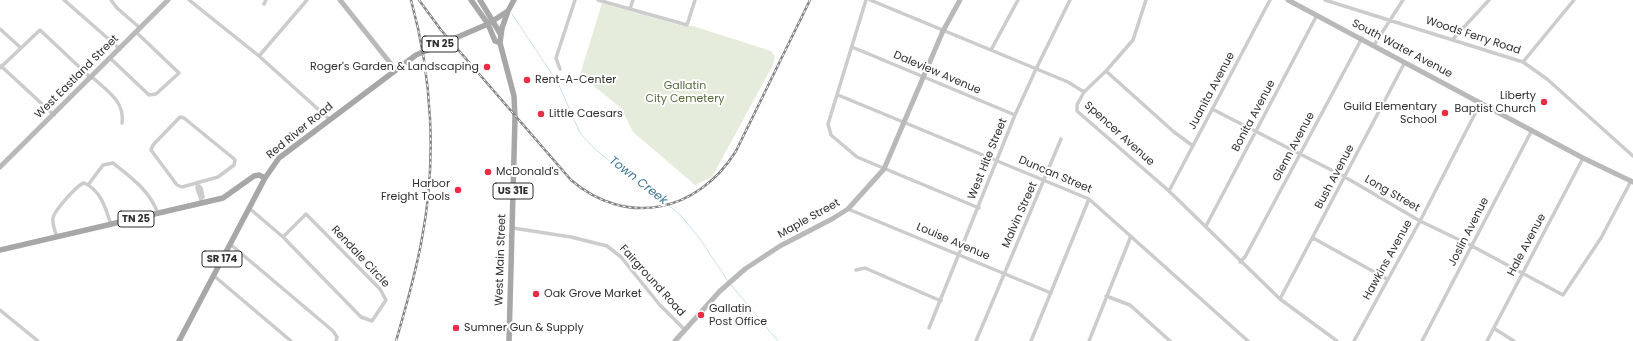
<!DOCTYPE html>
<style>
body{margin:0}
canvas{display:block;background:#fff}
</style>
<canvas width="1633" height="341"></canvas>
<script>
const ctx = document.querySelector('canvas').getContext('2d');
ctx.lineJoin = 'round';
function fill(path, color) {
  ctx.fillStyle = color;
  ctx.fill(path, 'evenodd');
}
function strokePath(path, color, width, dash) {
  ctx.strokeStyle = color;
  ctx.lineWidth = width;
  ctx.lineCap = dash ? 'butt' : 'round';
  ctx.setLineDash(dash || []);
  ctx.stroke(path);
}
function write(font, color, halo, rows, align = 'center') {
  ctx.font = font + ' Poppins,sans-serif';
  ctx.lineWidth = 4;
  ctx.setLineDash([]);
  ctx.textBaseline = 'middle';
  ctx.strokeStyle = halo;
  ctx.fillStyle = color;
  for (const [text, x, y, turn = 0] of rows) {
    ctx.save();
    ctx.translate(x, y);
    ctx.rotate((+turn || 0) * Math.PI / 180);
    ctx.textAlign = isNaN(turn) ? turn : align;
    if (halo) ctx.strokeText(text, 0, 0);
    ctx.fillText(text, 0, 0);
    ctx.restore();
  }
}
fill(new Path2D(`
 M602,3L683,26H693L771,51L775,56L773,65L712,177L695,185L633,132L621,108L580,75Z`), '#e6ecdc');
strokePath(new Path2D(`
 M512,14L558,83L580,133L595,149L634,181L663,200L682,217L700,239L728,281
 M731,285L778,341`), '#c8e0ed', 1);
strokePath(new Path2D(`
 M64,0L120,49
 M111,0L117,8L140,28
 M189,0L259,56L329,119
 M598,0L687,25L695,0
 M866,0L828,124L831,135L857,157L979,208
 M870,0L1068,82L1084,92
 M1146,0L1133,40L1106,71L1084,92L1077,105V111L1169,191L1280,299L1337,341
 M1325,0L1523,62L1547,79L1633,156
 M264,4L266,0
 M630,9L633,0
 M0,29L21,48
 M1453,39L1489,0
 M1374,45L1403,0
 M852,47L1015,115
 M991,50L1018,0
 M259,56L307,0
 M110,58L149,95L156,94L179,73L136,32
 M1523,62L1574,0
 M1,66L54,115
 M0,68L40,30L91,78
 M560,69L556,58L575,0
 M1106,71L1174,132L1193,146
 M92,77C107,91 125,101 122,123
 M838,95L1089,199L1248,341
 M1212,109L1345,177L1420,221L1472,246L1563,295L1601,238L1631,181
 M180,117L184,118L233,158L235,160L234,165L218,177L182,187L177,185L151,150L153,145Z
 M198,182L197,188L202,203
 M88,185L103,165L113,163C131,177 151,192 158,214
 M199,186L201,188L203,197L201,199
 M1169,191L1270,0
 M249,208L283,237
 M848,209L1051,293
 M306,214L380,289L386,300L372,321L361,317L283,237Z
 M1206,226L1317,15
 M513,228L571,237L607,246L621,257L659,304L684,329
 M57,237C55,231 52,224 53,218C54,211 77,185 84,183C101,190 106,209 111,225
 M1313,238L1387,279
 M230,244L333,331L337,337L336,341
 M1240,262L1245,257L1362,38
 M856,270L865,268L941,301
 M213,275L291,341
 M1106,296L1130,305L1170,341
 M1280,299L1405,62
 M0,310L38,341
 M929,328L1015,115L1036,69L1070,0
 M1495,329L1514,341
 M976,341L1061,139
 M1031,341L1089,199
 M1089,341L1131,236
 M1354,341L1420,221L1481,102
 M1422,341L1532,130
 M1487,341L1583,158`), '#ccc', 3.5);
strokePath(new Path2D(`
 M340,0L395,69
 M1288,0L1583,158L1633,182
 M0,167L168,0
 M675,341L720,291L745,269L780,246L832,219L848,209L884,169L943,31L960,0`), '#b9b9b9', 5);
strokePath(new Path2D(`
 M471,0L488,24L495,41L500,43
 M480,0L501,35
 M0,250L223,198L254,176L259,175L265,178
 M179,341L265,178L279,158L416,55L488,24L508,11
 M509,341L515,118L514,96L500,43L502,28L508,11L514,0`), '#a7a7a7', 5.5);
const rail = new Path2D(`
 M419,0L441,30L571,180C627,228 698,212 736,151L810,0
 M396,341C406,307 416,273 422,238C437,160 432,76 411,0`);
strokePath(rail, '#848484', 2.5);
strokePath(rail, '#fff', 1, [3]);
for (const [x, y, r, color] of [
 [487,67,4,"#ea2c45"],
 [527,80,4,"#ea2c45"],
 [1544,102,4,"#ea2c45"],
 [1445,113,4,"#ea2c45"],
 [541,114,4,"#ea2c45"],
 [488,172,4,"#ea2c45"],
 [458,190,4,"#ea2c45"],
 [536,294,4,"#ea2c45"],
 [701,315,4,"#ea2c45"],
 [456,328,4,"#ea2c45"]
]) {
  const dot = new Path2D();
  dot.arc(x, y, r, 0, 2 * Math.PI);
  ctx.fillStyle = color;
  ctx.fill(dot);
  strokePath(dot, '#fff', 1.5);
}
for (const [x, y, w] of [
 [440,44,36],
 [513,191,40],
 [136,219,36],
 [222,259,40]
]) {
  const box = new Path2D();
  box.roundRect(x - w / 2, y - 8, w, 16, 3);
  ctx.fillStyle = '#fff';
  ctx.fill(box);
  strokePath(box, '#2f2f2f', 1);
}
write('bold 10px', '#2f2f2f', null, [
 ["TN 25",440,44],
 ["US 31E",513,191],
 ["TN 25",136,219],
 ["SR 174",222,259]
]);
write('11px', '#2f2f2f', '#fff', [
 ["Woods Ferry Road",1473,36,18],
 ["South Water Avenue",1402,49,28],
 ["Daleview Avenue",937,73,23],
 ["West Eastland Street",77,77,-45],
 ["Juanita Avenue",1212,91,-62],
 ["Bonita Avenue",1254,116,-62],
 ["Red River Road",300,131,-39],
 ["Spencer Avenue",1119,134,42],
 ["Glenn Avenue",1294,147,-62],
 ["West Hite Street",988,159,-68],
 ["Duncan Street",1055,175,23],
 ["Bush Avenue",1335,177,-62],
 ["Long Street",1392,194,30],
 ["Malvin Street",1020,215,-66],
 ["Maple Street",809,219,-29],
 ["Joslin Avenue",1469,232,-63],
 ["Louise Avenue",953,242,23],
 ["Hale Avenue",1527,245,-62],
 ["Rendale Circle",360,257,47],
 ["West Main Street",501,260,-88],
 ["Hawkins Avenue",1388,260,-61],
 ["Fairground Road",652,281,48]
]);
write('11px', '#2f2f2f', '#fff', [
 ["Roger's Garden & Landscaping",479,67,"right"],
 ["Rent-A-Center",535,80],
 ["Liberty",1536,96,"right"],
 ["Baptist Church",1536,109,"right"],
 ["Guild Elementary",1437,107,"right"],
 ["School",1437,120,"right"],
 ["Little Caesars",549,114],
 ["McDonald's",496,172],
 ["Harbor",450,184,"right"],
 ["Freight Tools",450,197,"right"],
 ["Oak Grove Market",544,294],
 ["Gallatin",709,309],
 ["Post Office",709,322],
 ["Sumner Gun & Supply",464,328]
], 'left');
write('11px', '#546c3b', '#fff', [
 ["Gallatin",685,86],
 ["City Cemetery",685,99]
]);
write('italic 12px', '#3a7693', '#fff', [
 ["Town Creek",638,181,38]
]);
</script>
